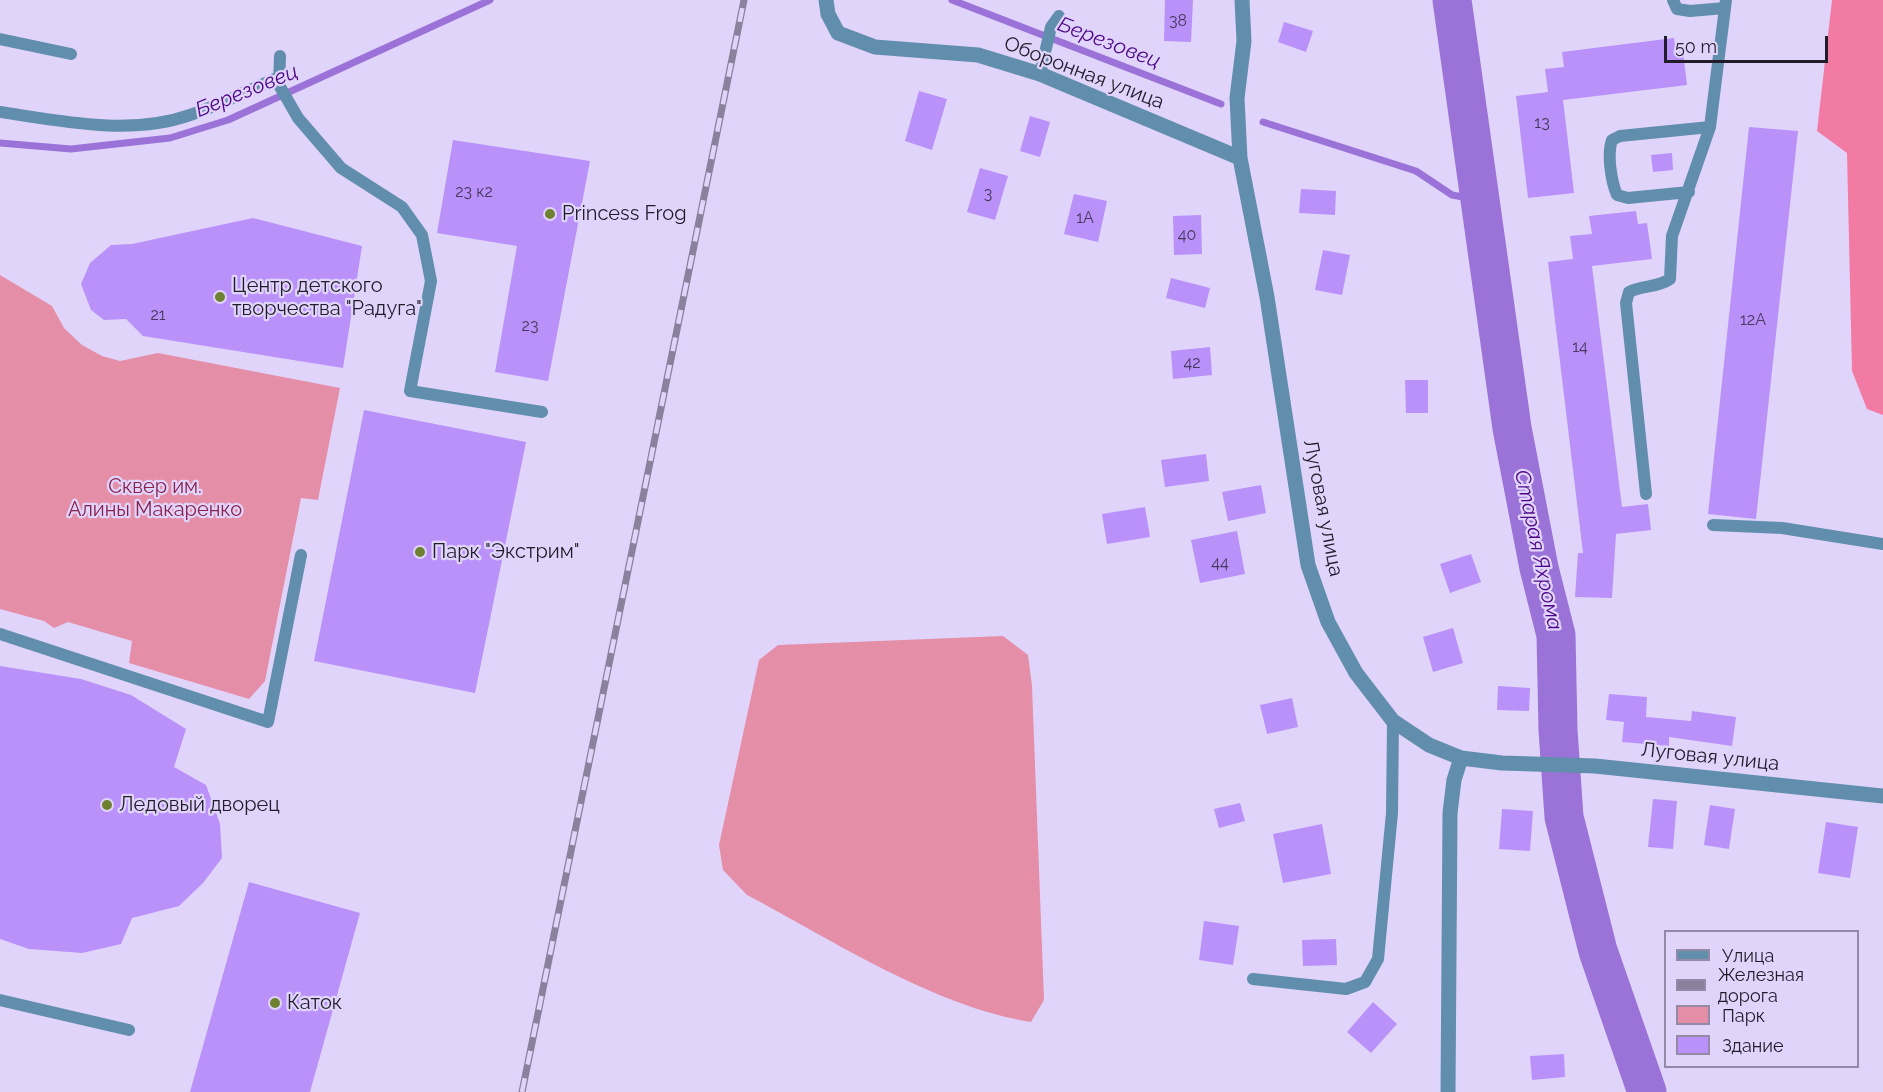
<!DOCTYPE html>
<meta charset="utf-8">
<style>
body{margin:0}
#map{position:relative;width:1883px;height:1092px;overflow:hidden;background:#e1d4fb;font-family:Raleway,sans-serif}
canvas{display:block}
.legend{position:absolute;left:1664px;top:930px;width:195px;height:138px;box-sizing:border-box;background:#e1d4fb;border:2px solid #948aa7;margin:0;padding:8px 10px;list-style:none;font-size:18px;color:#201c2a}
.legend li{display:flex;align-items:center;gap:12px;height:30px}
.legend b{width:30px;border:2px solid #948aa7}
.scale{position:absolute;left:1664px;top:36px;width:164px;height:27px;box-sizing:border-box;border:3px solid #201c2a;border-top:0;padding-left:8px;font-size:18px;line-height:21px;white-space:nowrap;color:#201c2a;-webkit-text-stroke:4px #e1d4fb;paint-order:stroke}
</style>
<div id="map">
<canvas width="1883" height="1092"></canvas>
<ul class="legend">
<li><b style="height:8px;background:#628ead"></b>Улица</li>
<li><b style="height:8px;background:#8a819d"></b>Железная дорога</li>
<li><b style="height:16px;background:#e58ea8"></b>Парк</li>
<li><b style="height:16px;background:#b991f9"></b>Здание</li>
</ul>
<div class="scale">50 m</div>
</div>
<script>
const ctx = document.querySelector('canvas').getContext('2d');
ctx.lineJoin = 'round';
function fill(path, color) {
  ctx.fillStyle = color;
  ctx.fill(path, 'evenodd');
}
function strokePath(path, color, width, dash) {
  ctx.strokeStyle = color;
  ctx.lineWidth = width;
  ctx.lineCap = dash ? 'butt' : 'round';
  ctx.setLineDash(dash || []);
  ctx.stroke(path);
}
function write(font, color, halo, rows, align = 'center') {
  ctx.font = font + ' Raleway,sans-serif';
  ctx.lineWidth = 4.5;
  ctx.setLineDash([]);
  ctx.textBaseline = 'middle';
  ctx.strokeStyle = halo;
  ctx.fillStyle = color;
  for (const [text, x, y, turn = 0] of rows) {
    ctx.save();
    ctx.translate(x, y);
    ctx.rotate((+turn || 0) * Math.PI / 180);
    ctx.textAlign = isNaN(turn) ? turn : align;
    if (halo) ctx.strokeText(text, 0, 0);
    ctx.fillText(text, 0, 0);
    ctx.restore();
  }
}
fill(new Path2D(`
 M0,275L52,306L64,328L82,345L102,356L120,361L158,353L340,388L318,500L301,498L265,681L249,699L129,663L132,641L68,622L54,628L44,621L0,609Z
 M1003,636L1028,655L1032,686L1044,1000L1031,1022C935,1007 834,941 747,895L723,870L719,845L759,660L778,645Z`), '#e58ea8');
fill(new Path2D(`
 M1832,0H1883V415L1867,409L1852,371L1847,153L1817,131Z`), '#f27ba3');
strokePath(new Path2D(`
 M952,0L1221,104
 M1263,122L1416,171L1452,195L1463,197L1477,189
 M0,143L71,149L170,138L228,120L490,0`), '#9b73d8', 7);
strokePath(new Path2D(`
 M1452,0L1512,428L1539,568L1556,635L1558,730L1564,817L1598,951L1647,1092`), '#9b73d8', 39);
fill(new Path2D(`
 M1165,0H1193L1191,42L1164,41Z
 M1284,22L1313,31L1306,52L1278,42Z
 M1674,38L1676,53L1683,52L1687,85L1563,100L1574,193L1528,198L1516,96L1548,92L1545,69L1564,67L1562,52Z
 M919,91L947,99L932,150L905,141Z
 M1030,116L1050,122L1040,157L1020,151Z
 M1749,127L1798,131L1756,519L1708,514Z
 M453,140L590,161L548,381L495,372L517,246L437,233Z
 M1672,153L1673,170L1653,172L1651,155Z
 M980,168L1008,176L995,220L967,212Z
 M1301,189L1336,191L1335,215L1299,213Z
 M1074,194L1107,201L1098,242L1064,234Z
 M1636,211L1638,224L1647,223L1652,259L1592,266L1622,507L1648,504L1651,530L1616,534L1612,598L1575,597L1578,553H1583L1548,262L1573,259L1570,236L1592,234L1589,216Z
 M1201,215L1202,254L1174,255L1173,216Z
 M253,218L362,246L343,368L143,336L126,319L104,320L91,310L81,284L90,263L111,245L132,244Z
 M1323,250L1350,255L1342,295L1315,290Z
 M1171,278L1210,288L1205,308L1166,298Z
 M1210,347L1212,375L1173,379L1171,351Z
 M1405,380H1428V413H1406Z
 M364,410L526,442L475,693L314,661Z
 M1206,454L1209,481L1165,487L1161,460Z
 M1261,485L1266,513L1228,521L1222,492Z
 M1145,507L1150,537L1107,544L1102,514Z
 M1237,531L1245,574L1200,583L1191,540Z
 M1471,554L1481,582L1450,593L1440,564Z
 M1453,628L1463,663L1433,672L1423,637Z
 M0,666L81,679L131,695L186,729L174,767L206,785L220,824L222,858L203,883L179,906L132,918L121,944L82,953L29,949L0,939Z
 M1498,686L1530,688L1529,711L1497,710Z
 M1609,694L1647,697L1646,717L1691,721L1692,711L1736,717L1732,746L1669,737V746L1622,742L1624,722L1606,720Z
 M1292,698L1298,727L1267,734L1260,705Z
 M1653,799L1677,801L1673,849L1648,847Z
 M1240,803L1245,821L1219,828L1214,809Z
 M1710,805L1735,809L1729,849L1704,845Z
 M1502,809L1533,811L1530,851L1499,849Z
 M1826,822L1858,827L1850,878L1818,873Z
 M1322,824L1331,874L1283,883L1273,834Z
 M249,882L360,913L310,1092H190Z
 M1204,921L1239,926L1233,965L1199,960Z
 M1336,939L1337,965L1303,966L1302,940Z
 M1373,1002L1397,1024L1371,1053L1347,1032Z
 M1564,1054L1565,1077L1532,1080L1530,1056Z`), '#b991f9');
strokePath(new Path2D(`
 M1673,0L1677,9L1690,11L1725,8
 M0,39L71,54
 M280,56L279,85L298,118L341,168L402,207L422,235L431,281L410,391L542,412
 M1040,74L1051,27L1059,16
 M0,112C61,121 131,136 190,115C220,105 249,90 279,77
 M1689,192L1628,198L1617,195C1611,181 1607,154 1612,140L1620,136L1710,127
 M1646,494L1626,303L1629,292C1642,285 1657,288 1670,279L1672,236L1710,127L1726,0
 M1713,525L1782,528L1883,544
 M0,634L268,722L301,555
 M1253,979L1346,989L1365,982L1378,959L1392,813L1393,721
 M0,1000L129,1030`), '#628ead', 12);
strokePath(new Path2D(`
 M826,0L828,14L838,33L875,47L978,55L1040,74L1240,158
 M1242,0L1244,41L1237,98L1240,158L1267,297L1308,565L1328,622L1356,673L1393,721L1429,745L1461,758L1502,763L1595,766L1883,796
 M1448,1092L1450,813L1454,780L1461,758`), '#628ead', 15);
const rail = new Path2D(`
 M522,1092L744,0`);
strokePath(rail, '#8a819d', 7);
strokePath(rail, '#e1d4fb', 4.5, [14]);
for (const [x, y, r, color] of [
 [550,214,6,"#6f8030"],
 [220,297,6,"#6f8030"],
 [420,552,6,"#6f8030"],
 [107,805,6,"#6f8030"],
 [275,1003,6,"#6f8030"]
]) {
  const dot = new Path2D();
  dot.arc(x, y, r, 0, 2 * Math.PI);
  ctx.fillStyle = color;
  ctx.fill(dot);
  strokePath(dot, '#e1d4fb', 2);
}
write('16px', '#46395e', null, [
 ["38",1178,21],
 ["13",1542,123],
 ["23 к2",474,192],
 ["3",988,194],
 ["1А",1085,218],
 ["40",1187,235],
 ["21",158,315],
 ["12А",1753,320],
 ["23",530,326],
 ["14",1580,347],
 ["42",1192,363],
 ["44",1220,563]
]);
write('20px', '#201c2a', '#e1d4fb', [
 ["Оборонная улица",1084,73,21],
 ["Луговая улица",1323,508,79],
 ["Луговая улица",1710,757,6]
]);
write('20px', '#201c2a', '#e1d4fb', [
 ["Princess Frog",562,214],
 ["Центр детского",232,286],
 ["творчества \"Радуга\"",232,309],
 ["Парк \"Экстрим\"",432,552],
 ["Ледовый дворец",119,805],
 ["Каток",287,1003]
], 'left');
write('20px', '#8a204c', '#e1d4fb', [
 ["Сквер им.",155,487],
 ["Алины Макаренко",155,510]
]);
write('italic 21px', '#4d0687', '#e1d4fb', [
 ["Березовец",1109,43,21],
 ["Березовец",247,91,-22],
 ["Старая Яхрома",1538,550,78]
]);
</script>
